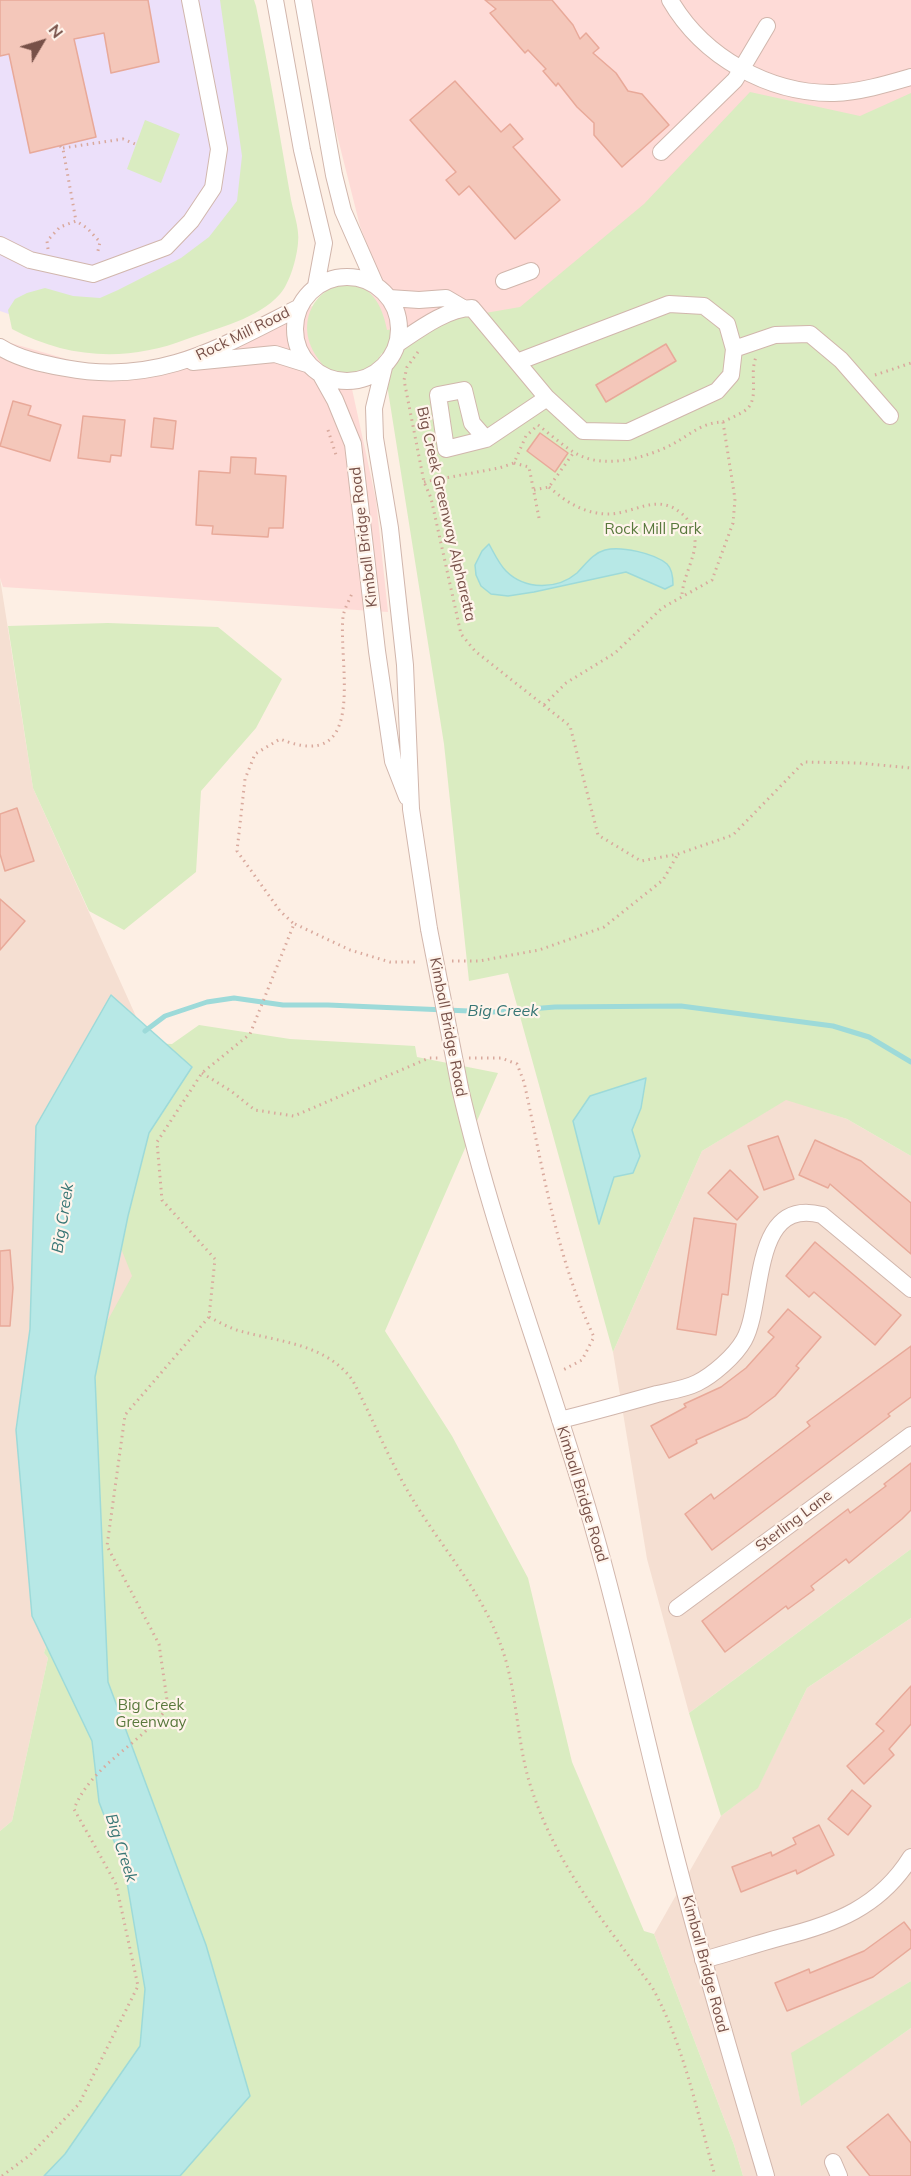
<!DOCTYPE html>
<style>
body{margin:0}
#map{position:relative;width:911px;height:2176px;overflow:hidden;background:#fdefe4;font-family:Mulish,sans-serif}
canvas{display:block}
.north{position:absolute;left:12px;top:12px;width:60px;height:60px;-webkit-text-stroke:4px #fff4eb;paint-order:stroke;rotate:52deg;font-size:16px;font-weight:700;line-height:24px;text-align:center;color:#775048}
.north::after{content:'';display:block;margin:auto;width:21px;height:27px;background:#775048;clip-path:polygon(50% 0,100% 100%,50% 72%,0 100%)}
</style>
<div id="map">
<canvas width="911" height="2176"></canvas>
<div class="north">N</div>
</div>
<script>
const ctx = document.querySelector('canvas').getContext('2d');
ctx.lineJoin = 'round';
function fill(path, color) {
  ctx.fillStyle = color;
  ctx.fill(path, 'evenodd');
}
function strokePath(path, color, width, dash) {
  ctx.strokeStyle = color;
  ctx.lineWidth = width;
  ctx.lineCap = dash ? 'butt' : 'round';
  ctx.setLineDash(dash || []);
  ctx.stroke(path);
}
function write(font, color, halo, rows, align = 'center') {
  ctx.font = font + ' Mulish,sans-serif';
  ctx.lineWidth = 4.5;
  ctx.setLineDash([]);
  ctx.textBaseline = 'middle';
  ctx.strokeStyle = halo;
  ctx.fillStyle = color;
  for (const [text, x, y, turn = 0] of rows) {
    ctx.save();
    ctx.translate(x, y);
    ctx.rotate((+turn || 0) * Math.PI / 180);
    ctx.textAlign = isNaN(turn) ? turn : align;
    if (halo) ctx.strokeText(text, 0, 0);
    ctx.fillText(text, 0, 0);
    ctx.restore();
  }
}
fill(new Path2D(`
 M0,578L33,788L148,1043L178,1233L44,1653L48,1658L12,1821L0,1831Z
 M786,1099L847,1119L911,1156V1549L689,1713L647,1559L613,1352L702,1151Z
 M911,1618V1981L792,2054L801,2105L911,2028V2176H743L734,2145L654,1934L721,1816L758,1787L807,1688Z`), '#f5dfd2');
fill(new Path2D(`
 M303,0H911V234L795,267L341,338L376,500L388,612L3,587L0,578V340L119,374L347,294L364,283L386,293L360,226Z`), '#fedbd7');
fill(new Path2D(`
 M0,0H230L281,265L111,349L0,311Z`), '#ece0fa');
fill(new Path2D(`
 M220,0H254L256,6C269,69 279,131 290,194C292,209 300,228 298,243C297,257 290,283 280,294C258,319 217,328 187,339C128,362 68,359 12,329L8,310L15,299L27,293L45,288L73,296L100,298L118,290L181,258L209,237L237,201L242,156Z
 M750,92L860,116L911,93V1156L847,1119L786,1100L702,1151L613,1352L508,973L469,981L444,744L382,353C374,366 362,382 343,380C332,378 325,368 319,360C274,300 371,240 387,330L520,307L644,204Z
 M145,120L180,134L161,183L127,169Z
 M108,623L218,627L282,679L256,728L201,791L196,872L124,930L89,911L33,788L8,626Z
 M199,1025L290,1039L415,1046L417,1057L498,1073L385,1331L452,1436L528,1578L572,1762L644,1931L654,1934L734,2145L743,2176H0V1831L12,1821L48,1658L44,1653L67,1579L63,1402L132,1276L97,1188L148,1043L172,1044Z
 M911,1549V1618L807,1688L758,1788L721,1816L689,1713Z
 M911,1981V2028L801,2106L791,2053Z`), '#daecc1');
const water = new Path2D(`
 M489,544C494,553 499,564 506,571C525,590 557,590 577,573C585,565 593,553 605,550C621,546 654,553 667,564C672,569 673,578 673,585L665,589L626,572L534,592L508,596L491,594L481,586L476,575L475,565L482,551Z
 M111,995L192,1067L149,1133L128,1216L95,1377L108,1682L206,1945L250,2096L180,2176H44L65,2154L140,2046L145,1989L125,1870L99,1802L92,1741L32,1616L16,1430L30,1329L36,1126Z
 M646,1078L641,1108L632,1130L640,1156L633,1173L614,1177L599,1224L573,1121L590,1096Z`);
fill(water, '#b7e8e6');
strokePath(water, '#9ddad9', 1.5);
strokePath(new Path2D(`
 M145,1031L165,1016L207,1002L234,998L283,1005H328L493,1012L555,1007L681,1006L833,1026L869,1037L911,1062`), '#9ddad9', 5);
const building = new Path2D(`
 M0,0H148L159,62L111,73L104,33L74,39L96,137L30,153L9,54L0,56Z
 M485,0H552L573,25L580,39L586,33L599,48L593,53L616,73L628,91L642,94L669,125L622,167L594,135V123L577,107L558,83L556,86L543,71L546,69L528,50L525,53L490,13L496,9Z
 M455,81L501,132L510,124L523,139L513,147L560,200L515,239L469,186L459,195L446,180L456,172L410,120Z
 M666,344L676,361L606,402L596,385Z
 M13,401L31,406L28,415L61,425L50,461L0,446Z
 M83,416L125,420L121,456L111,455L110,462L78,458Z
 M154,418L176,421L173,449L151,447Z
 M540,433L568,453L555,472L527,451Z
 M231,457L256,458L255,474L286,476L283,528H269L268,537L212,534L213,526L196,525L199,471L230,473Z
 M17,808L34,861L5,871L0,854V814Z
 M0,899L25,921L0,950Z
 M778,1136L794,1179L764,1190L748,1146Z
 M815,1140L861,1161L911,1203V1254L830,1184L828,1188L799,1175Z
 M730,1170L758,1197L737,1220L708,1193Z
 M694,1218L736,1224L728,1295L722,1294L716,1335L677,1329Z
 M815,1242L901,1315L875,1345L814,1292L809,1297L786,1276Z
 M10,1250L13,1288L10,1326H0V1251Z
 M788,1309L821,1337L796,1366L799,1368L775,1396L747,1417L696,1440L697,1443L669,1458L651,1426L686,1407L684,1404L721,1387L746,1368L774,1337L768,1332Z
 M911,1346V1397L888,1414L890,1416L712,1550L685,1514L711,1494L714,1499L810,1426L807,1422Z
 M911,1463V1510L902,1519L849,1563L846,1559L811,1586L814,1590L788,1609L786,1606L725,1652L702,1621L823,1528L848,1509L850,1513L886,1486L884,1484Z
 M911,1686V1724L889,1749L894,1755L864,1784L847,1766L884,1731L876,1724Z
 M852,1790L871,1806L848,1835L828,1819Z
 M819,1825L834,1855L797,1874L796,1870L741,1892L732,1867L771,1852L772,1856L796,1844L793,1838Z
 M904,1922L911,1931V1948L873,1977L787,2011L775,1983L809,1969L810,1973L864,1951Z
 M888,2114L911,2143V2176H870L847,2147Z`);
fill(building, '#f4c7ba');
strokePath(building, '#e8a999', 1.5);
const minor = new Path2D(`
 M275,0L302,150L324,243L316,286
 M303,0L334,175L343,211L376,286
 M670,0C703,57 769,94 834,93C860,92 887,84 911,77
 M661,152L735,80L767,26
 M0,245L30,260L93,274L166,247L191,221L213,188L219,149L190,0
 M295 329a52 52 0 1 1 104 0a52 52 0 1 1-104 0Z
 M504,281L531,271
 M389,298L419,300L446,298L463,308
 M397,344C418,330 447,308 472,308L547,398L486,439L446,449L438,395L464,390L472,423L486,439
 M0,347C19,359 43,364 65,368C159,386 220,347 300,307
 M193,362L275,354L307,364
 M517,362L669,304L704,306L727,324L734,349
 M384,367L374,408L375,438L390,528L405,665L411,809L429,929
 M321,375L335,400L353,444L377,651L393,761L407,797
 M547,398L583,431L628,432L717,391L731,375L734,349L775,335L810,334L841,360L890,416
 M460,1088C495,1240 553,1384 595,1534C620,1621 639,1710 661,1798C692,1925 729,2050 766,2176
 M560,1420C593,1412 625,1403 657,1394C670,1391 685,1389 697,1383C713,1375 735,1356 744,1340C765,1303 750,1196 822,1215L911,1289
 M677,1608L911,1435
 M703,1960C729,1953 756,1944 782,1937C835,1924 880,1907 911,1857
 M833,2162L839,2176`);
strokePath(minor, '#d1b6ac', 18);
strokePath(new Path2D(`
 M60,146L63,149L76,221
 M63,148L123,139L135,144
 M48,249L47,241L60,227L76,221L87,228L100,242L97,255
 M418,352L407,367L404,380L424,482L431,498L461,634L475,651L570,726L598,835L641,861L678,854L733,835L804,762L859,763L911,768
 M875,375L911,363
 M723,422C730,418 742,414 748,408C759,395 749,375 756,357
 M328,430L337,458
 M514,463L529,467L539,518
 M424,482L499,468L514,463L526,436L538,425C550,434 562,445 575,453C604,470 646,458 673,444C689,435 703,422 723,422L735,499L733,523L712,580L662,608L615,653L566,683L544,705
 M549,487C566,502 583,513 606,514C633,515 656,492 681,513C690,520 694,531 695,541C696,556 683,577 682,595
 M534,490L549,487L574,452
 M295,924L350,950L390,962H418
 M452,961H479L539,950L604,927L663,880L678,854
 M469,1058H501L517,1064L524,1082C543,1168 556,1257 594,1337L582,1360L561,1371
 M202,1073L231,1091L255,1110L294,1116L429,1058H439
 M209,1317C219,1322 229,1328 240,1331C280,1342 327,1344 353,1381C374,1421 391,1465 415,1503C443,1549 481,1591 500,1643C517,1687 516,1736 529,1781C554,1863 602,1919 652,1987C684,2045 697,2112 715,2176
 M2,2176L30,2155L79,2104L138,1986L116,1884L74,1809C92,1764 140,1745 168,1707L159,1644L107,1546L125,1415L209,1317L215,1259L162,1200L157,1142L202,1073L250,1034L294,924L280,911L237,851L245,779L255,754L280,739C369,775 338,665 343,617C344,609 350,599 353,591`), '#d9a99d', 3, [1.5, 4.5]);
strokePath(minor, '#fff', 16);
const minorBridge = new Path2D(`
 M429,929L460,1088`);
strokePath(minorBridge, '#d1b6ac', 18, []);
strokePath(minorBridge, '#fff', 16);
write('15px', '#775048', '#fff4eb', [
 ["Rock Mill Road",243,334,-26],
 ["Big Creek Greenway Alpharetta",446,514,77],
 ["Kimball Bridge Road",364,537,-97],
 ["Kimball Bridge Road",448,1027,79],
 ["Kimball Bridge Road",582,1494,73],
 ["Sterling Lane",794,1521,-37],
 ["Kimball Bridge Road",705,1964,75]
]);
write('15px', '#58783c', '#fff4eb', [
 ["Rock Mill Park",653,529],
 ["Big Creek",151,1705],
 ["Greenway",151,1722]
]);
write('italic 16px', '#387675', '#fff4eb', [
 ["Big Creek",503,1011],
 ["Big Creek",63,1218,-81],
 ["Big Creek",121,1848,72]
]);
</script>
